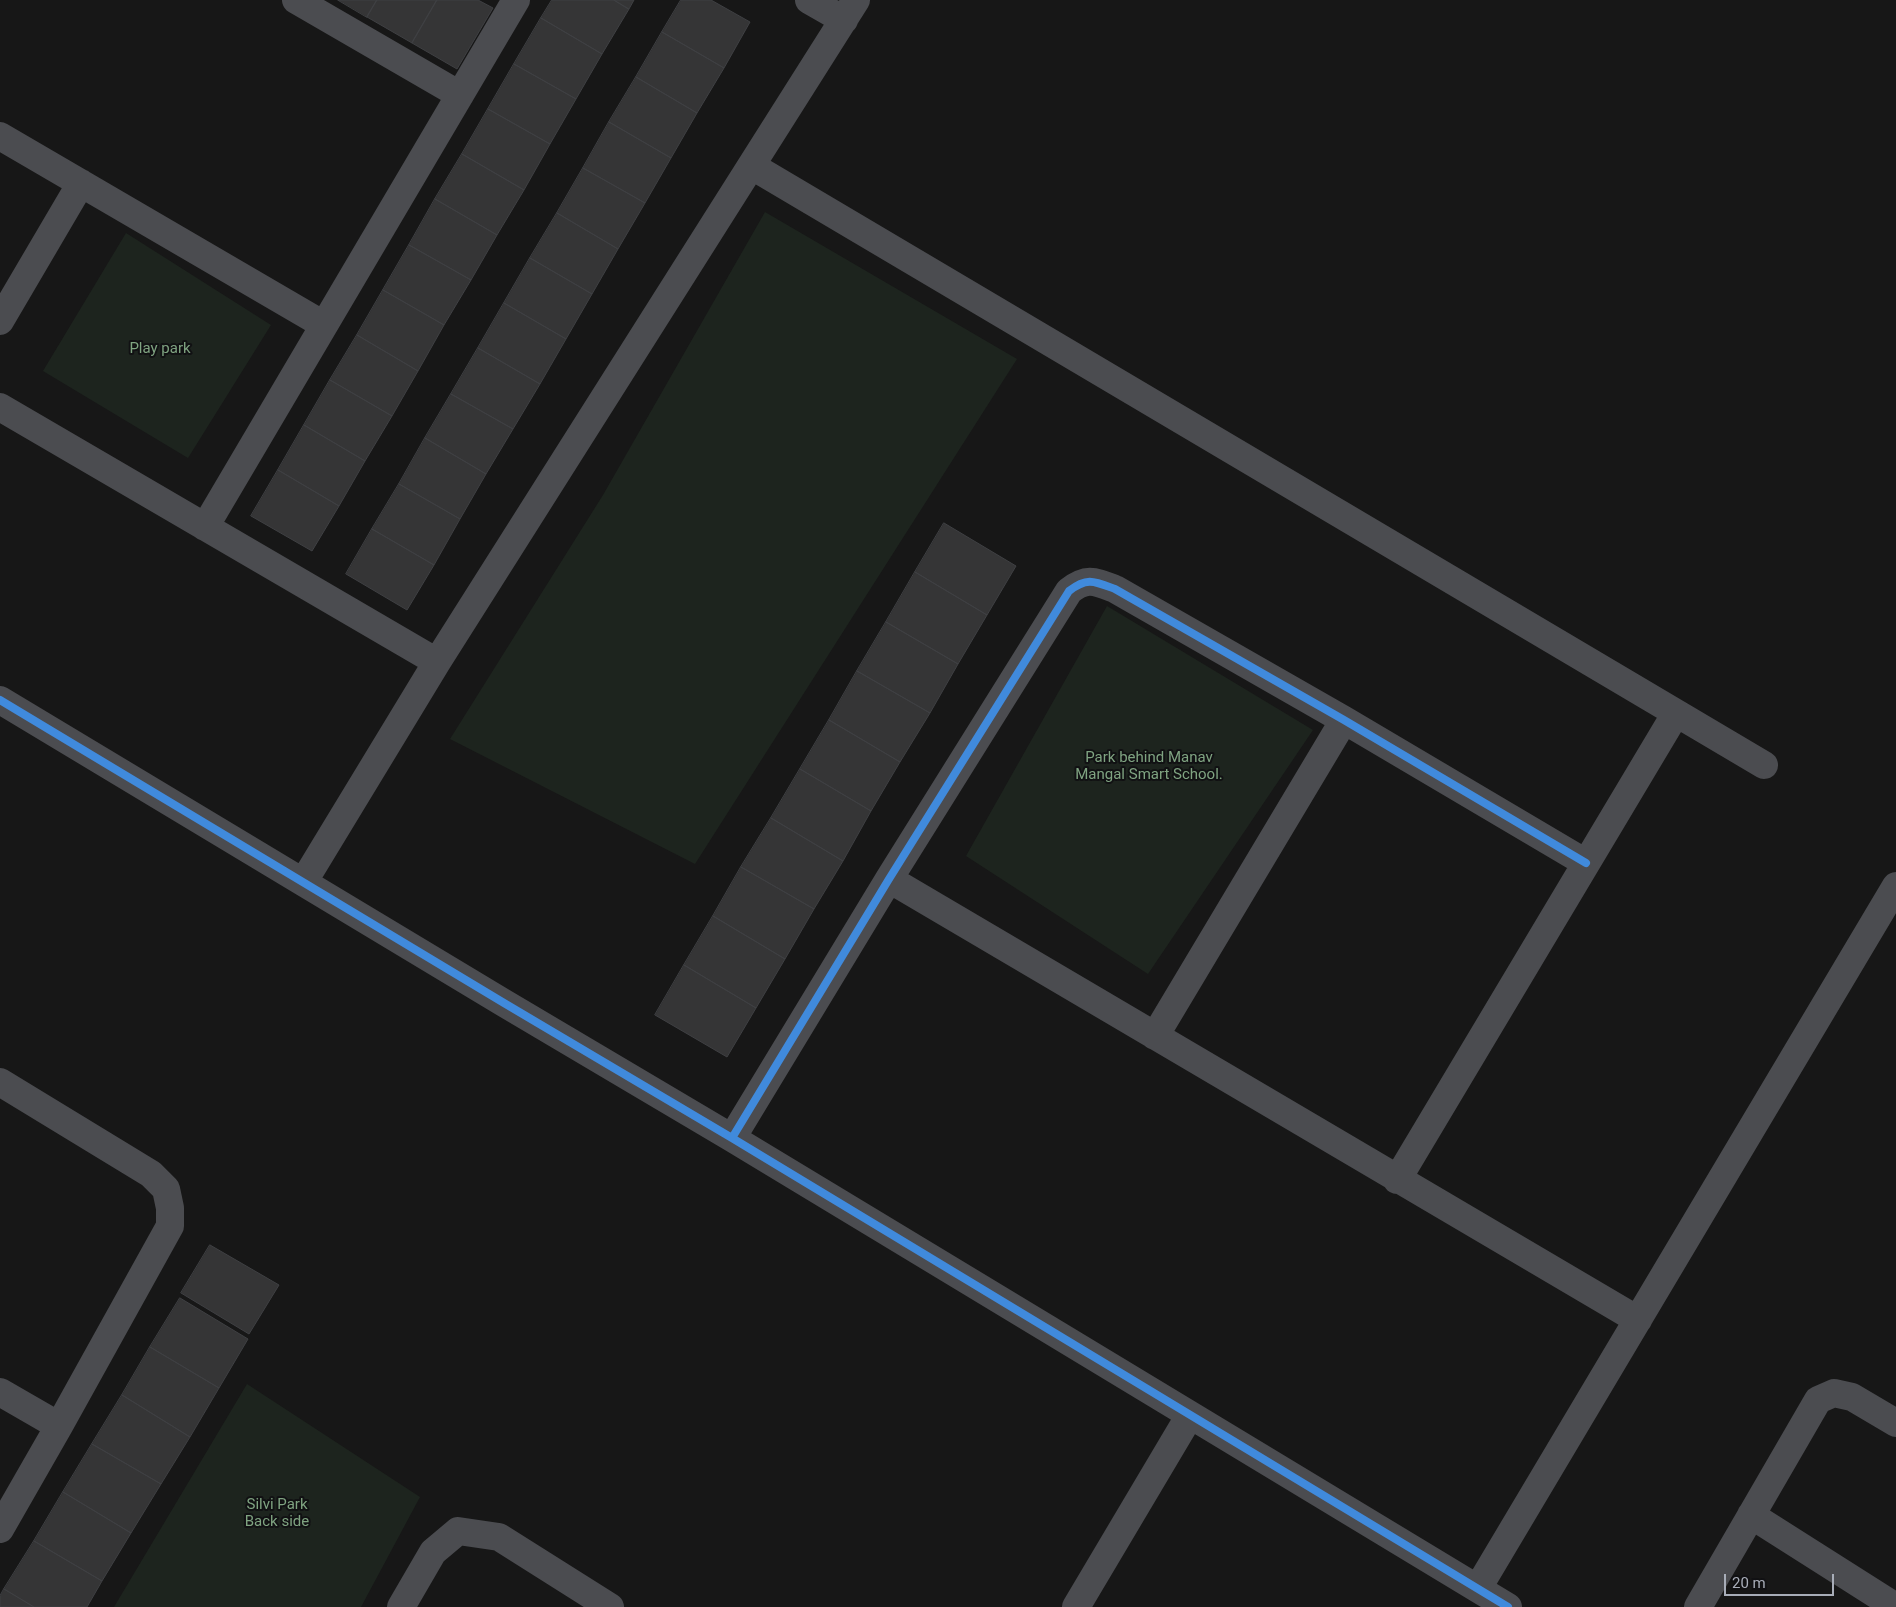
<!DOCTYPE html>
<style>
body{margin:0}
#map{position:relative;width:1896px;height:1607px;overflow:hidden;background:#171717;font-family:Roboto,sans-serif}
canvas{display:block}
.scale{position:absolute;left:1724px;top:1574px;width:110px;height:22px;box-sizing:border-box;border:2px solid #a8adb8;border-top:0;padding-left:6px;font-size:15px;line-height:18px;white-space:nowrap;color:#a8adb8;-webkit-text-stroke:4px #111113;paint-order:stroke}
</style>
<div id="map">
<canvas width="1896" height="1607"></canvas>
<div class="scale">20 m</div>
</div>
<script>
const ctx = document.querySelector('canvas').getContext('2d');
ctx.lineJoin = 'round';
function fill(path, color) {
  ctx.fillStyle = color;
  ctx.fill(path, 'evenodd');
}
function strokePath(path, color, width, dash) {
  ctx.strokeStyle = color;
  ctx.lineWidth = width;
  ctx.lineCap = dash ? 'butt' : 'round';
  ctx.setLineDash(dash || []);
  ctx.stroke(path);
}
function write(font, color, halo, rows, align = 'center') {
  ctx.font = font + ' Roboto,sans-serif';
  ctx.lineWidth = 4;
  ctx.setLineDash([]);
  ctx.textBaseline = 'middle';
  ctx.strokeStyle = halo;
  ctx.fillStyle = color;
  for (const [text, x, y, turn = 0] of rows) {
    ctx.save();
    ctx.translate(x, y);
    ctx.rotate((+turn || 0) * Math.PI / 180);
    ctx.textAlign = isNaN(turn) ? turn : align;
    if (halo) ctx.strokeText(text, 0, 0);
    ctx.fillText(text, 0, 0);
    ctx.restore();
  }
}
fill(new Path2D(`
 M765,212L1017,359L695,864L450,739L603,495Z
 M126,233L271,325L188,458L43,371Z
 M1107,606L1313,730L1148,974L966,856Z
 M247,1384L420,1497L361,1607H114Z`), '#1d241e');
const building = new Path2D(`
 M338,0H377L367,17Z
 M377,0H437L412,43L367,17Z
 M437,0H478L493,8L457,69L412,43Z
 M552,0H614L629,9L602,54L541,18Z
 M614,0H634L629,9Z
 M681,0H711L750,22L724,68L662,32Z
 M541,18L602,54L576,99L514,64Z
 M662,32L724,68L697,113L636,77Z
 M514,64L576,99L550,144L488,109Z
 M636,77L697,113L671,158L609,122Z
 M488,109L550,144L524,190L462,154Z
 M609,122L671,158L645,203L583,168Z
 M462,154L524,190L497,235L435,199Z
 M583,168L645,203L618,249L557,213Z
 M435,199L497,235L471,280L409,245Z
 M557,213L618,249L592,294L530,258Z
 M409,245L471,280L444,325L383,290Z
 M530,258L592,294L566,339L504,303Z
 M383,290L444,325L418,371L357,335Z
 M504,303L566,339L540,384L478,348Z
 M357,335L418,371L392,416L330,380Z
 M478,348L540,384L513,429L451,394Z
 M330,380L392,416L365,461L304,425Z
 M451,394L513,429L486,474L425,438Z
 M304,425L365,461L339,506L278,470Z
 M425,438L486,474L460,519L399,484Z
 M278,470L339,506L312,551L251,516Z
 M399,484L460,519L434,565L372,529Z
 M944,523L1016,566L987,615L915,572Z
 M372,529L434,565L407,610L346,574Z
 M915,572L987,615L958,664L886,622Z
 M886,622L958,664L930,713L857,671Z
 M857,671L930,713L900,762L829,720Z
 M829,720L900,762L871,811L800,769Z
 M800,769L871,811L843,861L771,818Z
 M771,818L843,861L814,909L741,867Z
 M741,867L814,909L785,959L713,916Z
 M713,916L785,959L756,1008L684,965Z
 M684,965L756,1008L727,1057L655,1015Z
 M210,1245L279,1285L249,1334L181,1293Z
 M180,1298L248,1339L219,1388L150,1347Z
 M150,1347L219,1388L190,1437L122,1395Z
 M122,1395L190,1437L161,1484L92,1444Z
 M92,1444L161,1484L131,1533L63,1492Z
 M63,1492L131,1533L102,1581L34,1541Z
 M34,1541L102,1581L87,1607H34L4,1589Z
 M4,1589L34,1607H0V1596Z`);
fill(building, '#353536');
strokePath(building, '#3f4043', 1);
strokePath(new Path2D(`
 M296,0L460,95
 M809,0L844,20
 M0,136L324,325
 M752,166L1764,765
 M0,321L81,183
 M0,407L437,662
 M205,527L516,0
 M0,700L504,1003L732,1138L1508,1607
 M889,879L1638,1320
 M304,881L437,662L856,0
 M1155,1036L1344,720
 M0,1082L151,1174L166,1189L170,1208V1226L59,1426L0,1529
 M732,1138L889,879L1069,591C1087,577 1094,581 1115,589L1344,720L1586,863
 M1397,1180L1676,713
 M0,1392L59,1426
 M1751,1515L1896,1607
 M1478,1588L1896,886
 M401,1607L433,1552L458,1531L499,1537L610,1607
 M1076,1607L1190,1415
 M1698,1607L1818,1400L1834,1393L1852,1397L1896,1423`), '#4b4c50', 28);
strokePath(new Path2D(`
 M0,700L504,1003L732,1138L1508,1607
 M732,1138L889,879L1069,591C1087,577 1094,581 1115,589L1344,720L1586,863`), '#408adc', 8);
write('15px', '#7fa381', '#111113', [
 ["Play park",160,349],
 ["Park behind Manav",1149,758],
 ["Mangal Smart School.",1149,775],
 ["Silvi Park",277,1505],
 ["Back side",277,1522]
]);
</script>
